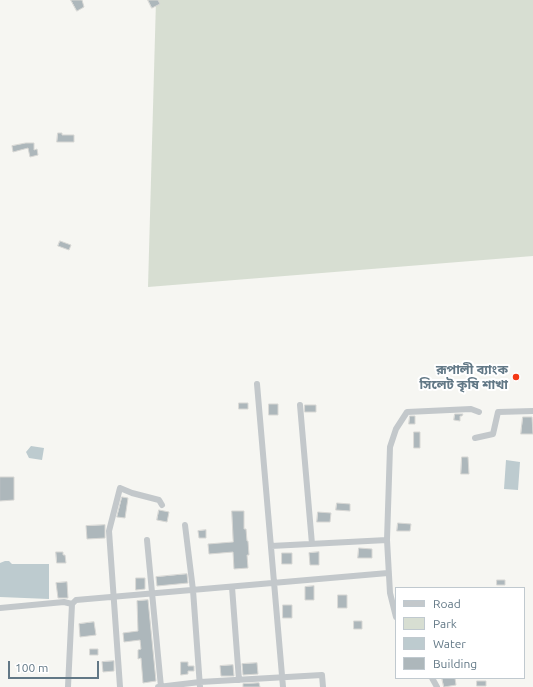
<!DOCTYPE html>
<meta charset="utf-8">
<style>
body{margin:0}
#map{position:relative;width:533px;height:687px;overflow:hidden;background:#f6f6f2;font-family:Ubuntu,sans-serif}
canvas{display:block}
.legend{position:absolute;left:395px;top:587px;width:130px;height:92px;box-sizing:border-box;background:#fff;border:1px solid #c0c9cf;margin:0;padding:5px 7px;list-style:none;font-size:12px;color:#627886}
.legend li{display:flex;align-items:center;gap:8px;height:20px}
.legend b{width:20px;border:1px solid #c0c9cf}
.scale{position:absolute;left:8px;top:661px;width:91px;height:18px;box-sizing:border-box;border:2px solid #627886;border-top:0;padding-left:5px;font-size:12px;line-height:14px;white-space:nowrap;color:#627886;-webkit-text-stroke:3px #fff;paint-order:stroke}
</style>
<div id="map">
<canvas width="533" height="687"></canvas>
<ul class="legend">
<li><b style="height:5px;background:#c3c8cb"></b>Road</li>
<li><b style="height:11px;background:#d7ded2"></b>Park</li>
<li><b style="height:11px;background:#bdcbcf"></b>Water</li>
<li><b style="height:11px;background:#adb7bb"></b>Building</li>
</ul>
<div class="scale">100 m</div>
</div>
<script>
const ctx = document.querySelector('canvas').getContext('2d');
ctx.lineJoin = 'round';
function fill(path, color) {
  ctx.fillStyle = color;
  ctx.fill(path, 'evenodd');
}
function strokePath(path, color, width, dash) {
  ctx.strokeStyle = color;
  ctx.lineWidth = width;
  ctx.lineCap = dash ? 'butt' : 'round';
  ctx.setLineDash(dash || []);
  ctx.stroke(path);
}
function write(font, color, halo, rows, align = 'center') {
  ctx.font = font + ' Ubuntu,"Noto Sans Bengali",sans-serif';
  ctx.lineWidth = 4;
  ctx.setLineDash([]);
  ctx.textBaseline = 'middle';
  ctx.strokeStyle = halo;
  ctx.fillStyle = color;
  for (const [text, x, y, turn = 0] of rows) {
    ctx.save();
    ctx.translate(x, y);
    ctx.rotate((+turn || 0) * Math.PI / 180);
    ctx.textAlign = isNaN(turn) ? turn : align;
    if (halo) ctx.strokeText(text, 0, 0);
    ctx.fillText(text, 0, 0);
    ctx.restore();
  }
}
fill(new Path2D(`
 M156,0H533V256L148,287Z`), '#d7ded2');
fill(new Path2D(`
 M31,446L44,448L42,460L29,458L26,452Z
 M506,460L520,462L518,490L504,489Z
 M5,561H9L12,564H49V599L0,597V563Z`), '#bdcbcf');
const building = new Path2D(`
 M71,0H82L84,7L77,11Z
 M148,0H158L160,4L152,8Z
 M58,133H62V135H74V142H57Z
 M26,143H34V150L37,149L38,155L30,157L28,148L13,152L12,146Z
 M60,241L71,245L69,250L58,246Z
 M239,403H248V409H239Z
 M269,404H278V415H269Z
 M305,405H316V412H305Z
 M455,414H463L462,416H460V421L454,420Z
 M410,416H415V424H409Z
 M523,417H532L533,434H521Z
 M414,432H420V448H414Z
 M462,457H468L469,474H461Z
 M0,477H14V500L0,501Z
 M122,497L128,498L125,518L117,517Z
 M337,503L350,504V511L336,510Z
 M159,510L169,512L167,522L157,520Z
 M232,511H244V529H246L247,541H248L249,555H247L248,568L234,569L233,552L209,554L208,544L233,542Z
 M318,512L331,513L330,522H317Z
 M398,523L411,524L410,531H397Z
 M105,525V538L87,539L86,526Z
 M206,530V538H199L198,531Z
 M359,548L372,549V558H358Z
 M56,552H63V555H65L66,563H57Z
 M319,552V565H310L309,553Z
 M282,553H292V564H282Z
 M187,574L188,583L157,586L156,577Z
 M136,578H145V589L136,590Z
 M497,580H505V585H497Z
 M67,582L68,598H58L56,583Z
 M314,586V600H305V587Z
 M338,595H347V608H338Z
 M148,600L156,681L143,683L141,658L138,659V650L141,649L140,640L124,642L123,633L138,631L137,601Z
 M283,605H292V618H283Z
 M354,621H362V629H354Z
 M94,622L96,635L80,637L79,624Z
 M90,649H98V655H90Z
 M114,661V671L103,672L102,662Z
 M181,662H188V666H194V671H188V674L181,675Z
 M257,663L258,674L243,675L242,664Z
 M233,665L234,676H221L220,666Z
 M442,678H455L456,685L444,687Z
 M477,681H486V686H477Z
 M259,683L260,687H243V684Z`);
fill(building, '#adb7bb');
strokePath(building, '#d7d7d4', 1);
strokePath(new Path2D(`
 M257,384L283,687
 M300,405L312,544
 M475,438L493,434L498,412L533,411
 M185,525L193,590L200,687
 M147,540L161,687
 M271,546L387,540
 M232,587L239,680
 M0,608L64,602L72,604
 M396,617L390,593L387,540L390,447L396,429L407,412L471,409L479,412
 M432,678L437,687
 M68,687L72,604L76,600L388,573
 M120,687L109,531L120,488L132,493L159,500L162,505
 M158,687L200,682L322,675L323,687`), '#c3c8cb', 6);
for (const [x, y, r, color] of [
 [516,377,4,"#f43814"]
]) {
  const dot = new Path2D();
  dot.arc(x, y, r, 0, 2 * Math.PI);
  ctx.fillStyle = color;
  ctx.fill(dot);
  strokePath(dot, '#fff', 1.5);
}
write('bold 13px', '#627886', '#fff', [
 ["রূপালী ব্যাংক",508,370],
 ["সিলেট কৃষি শাখা",508,385]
], 'right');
</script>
